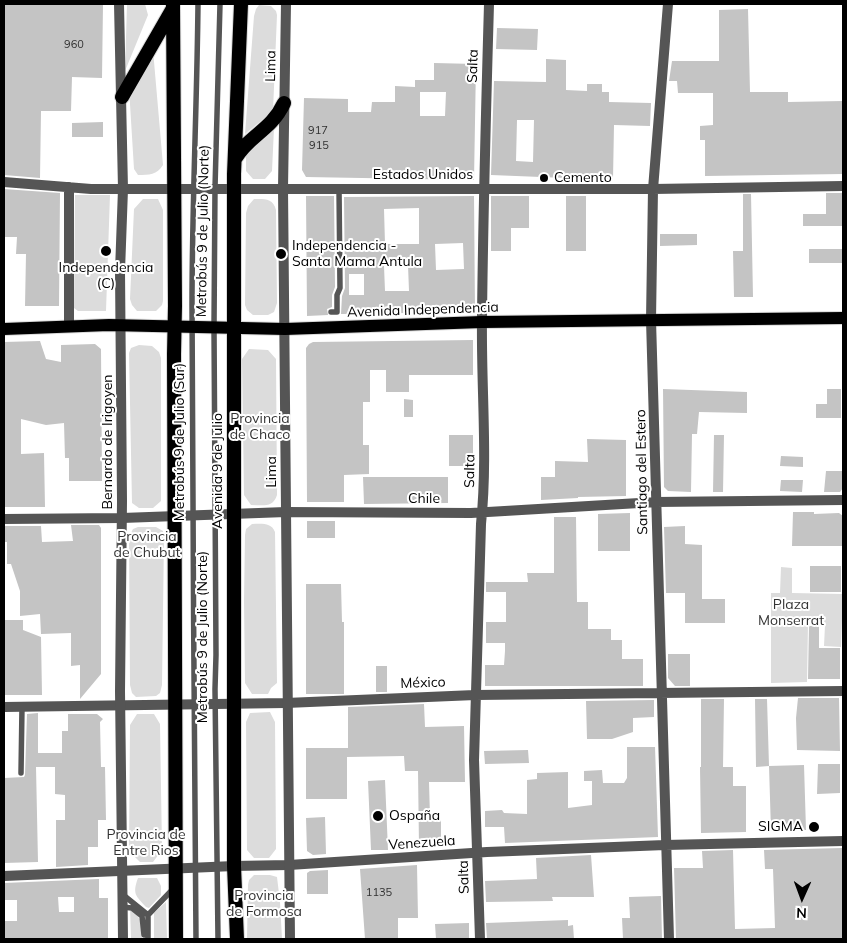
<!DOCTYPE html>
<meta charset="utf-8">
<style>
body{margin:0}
#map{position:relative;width:847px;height:943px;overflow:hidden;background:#fff;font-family:Mulish,sans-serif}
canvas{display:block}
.frame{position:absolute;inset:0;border:5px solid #000;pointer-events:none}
.north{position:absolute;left:777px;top:873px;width:50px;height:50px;-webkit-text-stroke:4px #fff;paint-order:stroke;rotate:182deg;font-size:14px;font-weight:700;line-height:20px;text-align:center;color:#000}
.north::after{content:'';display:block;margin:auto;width:18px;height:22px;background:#000;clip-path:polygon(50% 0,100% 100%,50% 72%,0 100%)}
</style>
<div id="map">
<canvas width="847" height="943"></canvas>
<div class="frame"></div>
<div class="north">N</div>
</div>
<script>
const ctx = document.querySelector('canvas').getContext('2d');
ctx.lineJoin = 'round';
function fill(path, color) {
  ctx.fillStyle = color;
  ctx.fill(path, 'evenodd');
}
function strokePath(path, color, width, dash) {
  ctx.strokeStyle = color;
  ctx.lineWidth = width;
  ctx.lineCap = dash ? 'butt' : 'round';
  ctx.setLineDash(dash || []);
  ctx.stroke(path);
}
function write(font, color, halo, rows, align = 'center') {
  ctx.font = font + ' Mulish,sans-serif';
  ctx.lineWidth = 4;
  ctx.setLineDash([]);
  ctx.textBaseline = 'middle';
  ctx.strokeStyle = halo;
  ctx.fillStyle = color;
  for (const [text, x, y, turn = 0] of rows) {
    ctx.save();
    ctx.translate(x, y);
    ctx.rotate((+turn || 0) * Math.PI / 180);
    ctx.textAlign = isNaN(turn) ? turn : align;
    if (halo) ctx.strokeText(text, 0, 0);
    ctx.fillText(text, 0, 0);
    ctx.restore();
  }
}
fill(new Path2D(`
 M127,4H145L148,15L125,71Z
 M259,5L271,6L276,11L277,15L273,111L245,134L254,16L256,9Z
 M153,50L163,165C157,175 149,175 138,175L134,169L129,88Z
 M274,128L272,171L265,179H253L246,171V148Z
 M75,195H110L106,311H78L74,308Z
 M143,199H158L163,210V301L162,305L156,311H137L132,305L130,299L134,209Z
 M254,199C265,199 273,198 276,210L277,303L274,312L268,315H253L247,310L245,305L246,213L248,206Z
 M139,345L152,346L159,352L161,358V501L153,508H139L132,503L129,353L131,348Z
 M249,349L268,350L276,359L277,495C273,508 263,505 251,505L244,495L242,359Z
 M252,524C261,524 271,522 275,532L277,683L271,688L268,694H252L245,683L244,601L245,535L246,529Z
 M138,527H156L163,531L164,537L162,685L160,693L156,696L136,697L132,693L130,685L129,537L133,529Z
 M781,567L792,568V593L843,594L841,647L824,646L825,625L808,624L807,682L771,683V593H780Z
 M270,712L275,722L276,849L269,858H254L247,850L246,722L250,713Z
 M137,714H154L160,724L162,850L153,862H140L129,851L130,725Z
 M254,875H270L277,877L280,902L282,939H247L248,885L249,880Z
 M138,878H157L161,886V895L149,908L146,907C136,896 132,894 138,878Z
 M166,902L167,939H154V913Z
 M130,906L142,922V939H131Z`), '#dcdcdc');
fill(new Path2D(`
 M4,4H103L102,78L72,77L71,111H41L40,178L4,175Z
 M748,9L750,92H788V102L843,101V174L705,176V140H700V126L713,125V93H678L677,81H669L672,61H719V10Z
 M497,28L538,29L537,50L496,49Z
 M546,59L566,60V90L587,91V84H602V92H609V102L651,103L650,126L614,125L613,179L586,178V182H566V178L491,175L494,81L546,82ZM517,120H534L533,162L516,161Z
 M434,63L476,64L474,180L306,177L302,170L304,98L348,99V112H371L372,102H395V86L415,87V80H434ZM420,92H446L445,116H420Z
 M103,122V137H72V123Z
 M4,189L60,193L59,306H25L26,254H16L17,237H4Z
 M826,193H843V226H803V214H826Z
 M743,194H751L753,297H734L733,251H743Z
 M306,196H334L335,287L332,295V307L327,309L328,315L307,316Z
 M474,196L475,312L341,314L342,296L345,288L344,197ZM419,208V244H385L384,209ZM463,243L464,269L436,270L435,244ZM408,265L409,291H385L384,266ZM349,274H364V295H349Z
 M491,196H529V228H511V251H491Z
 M566,196H586V251H566Z
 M660,234H697V245L660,246Z
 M809,249H843V263H809Z
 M473,340V375H409V392H386V370H370V402H363V445H369V474L344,475V502H307L306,348L309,344L313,342Z
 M40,341L46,359L61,362V345L95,344L101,349L102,481H69V458H65L64,423L46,425L21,419V454L44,453L45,507H4V342Z
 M663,389L747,392V413L699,412L697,434H692L691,492L668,491L664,487Z
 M827,389H841V418H816V404H827Z
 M404,399L413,400V417H404Z
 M449,435H473V466H449Z
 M714,435H724L723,492H713Z
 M587,439L626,440V496L578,497V498L541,500V477H555V461L588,462Z
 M781,456L803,457V467L780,466Z
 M826,471H843V488L840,492H824Z
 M363,477H448V503L364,504Z
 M781,480H803L802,492L780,491Z
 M793,512H814V514L839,513L843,516V546H792Z
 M630,513V551H598V514Z
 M554,517H576L577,602H588V629H611V640H622V659H643V686H485V665H504L505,651V643H486V622H506V592H486V582H528L527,573H554Z
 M307,521H335V538H307Z
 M71,525H99L101,528V674L80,699V665L71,666V633L41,634L40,614L20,616V591L11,564H7V542H4V526H41L42,542L73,541Z
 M685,526V544L702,545V599H725V623H685V593H666L664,527Z
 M810,566H841V592H810Z
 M306,584H341L342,622H344V694H306Z
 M4,620H23V630L41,637L42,695H4Z
 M809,626H819V648H840V679H808Z
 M668,654H690V686H675L668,678Z
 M376,666H387V692H376Z
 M798,698H839L840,751L797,750L796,718Z
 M701,699H724L723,767H733V786H746V832L701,833L700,767H701Z
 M755,699H767L769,766L756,767Z
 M654,700V717L633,718V732L612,739H587L586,701Z
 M424,704L425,727L464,726L465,782H429L430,817L441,818V847H419L418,771H405L404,756L347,757V799H306V748H348V707Z
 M38,713V753H62V731H68V714H97L103,719L100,722L101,767H105L106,820H98V847H88V865L56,867V820H65V795L55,794V767H36L38,862L4,863V778L24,777L25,775L27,714Z
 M627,747H655L658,837L505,843L504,827H485V811L502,810L504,813L527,814V780L537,779V773L568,772V808L592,805V781H584V771L602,770L603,783H624L627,778Z
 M528,750L529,763L485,764L484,751Z
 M818,764H840V793L817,794Z
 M804,765L806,830L771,831L769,766Z
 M385,780L388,850H371L368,781Z
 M325,817L326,854L313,855L307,851L306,818Z
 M842,848L843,939H676L674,868H703L702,851L733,850L735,929L775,928L773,869H765L764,850Z
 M591,855L594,897H552L553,901L486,902L485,881L537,879L536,858Z
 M417,865L418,918H398V939H365L360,869Z
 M328,870V894H307V873L310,871Z
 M99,879V898H108V939H4V921H17V900H4V883ZM58,897H74V912H59Z
 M661,896L662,939H623L622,918H630L629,897Z
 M568,920V926L573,925L574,939H487L486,923Z
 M469,923V939H436L435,924Z`), '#c4c4c4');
const primary = new Path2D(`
 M4,329L109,325L285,329L482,322L843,318`);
const trunk = new Path2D(`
 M173,4L175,306L174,354L176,939
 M122,97L172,10
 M235,159C249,135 271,131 284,103
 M237,939L234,866V174L241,4`);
strokePath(primary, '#dbdbdb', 14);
strokePath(trunk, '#dbdbdb', 16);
strokePath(new Path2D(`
 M331,312H337V295L340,288L339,188
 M21,773L22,707
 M122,894L148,915
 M122,907L132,908L142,916L144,935
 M148,939V915L173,889
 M196,939C195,728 192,516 192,305C192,204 197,104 198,4
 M218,939L215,689L216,655L214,327L215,188L220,4`), '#555', 5.5);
strokePath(new Path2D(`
 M668,4L653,189L651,320L669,939
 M4,182L91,189H653L843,186
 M69,327V187
 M4,519L122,518L286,512L471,513L656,502L843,500
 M4,707L286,703L475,695L843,691
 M4,876L234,866L289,865L487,852L665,845L843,841
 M480,939L474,760L481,524C488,456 481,388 482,319C483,214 486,109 489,4`), '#555', 10);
strokePath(new Path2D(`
 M119,4L123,189L120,271L122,501L120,691L123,939
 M286,4L283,188L290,939`), '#555', 10);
strokePath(primary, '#000', 12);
strokePath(trunk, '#000', 14);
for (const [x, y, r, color] of [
 [544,178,5,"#000"],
 [106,251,6,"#000"],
 [281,254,6,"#000"],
 [378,816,6,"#000"],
 [814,827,6,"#000"]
]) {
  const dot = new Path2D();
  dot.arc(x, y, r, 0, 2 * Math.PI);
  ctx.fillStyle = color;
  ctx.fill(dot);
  strokePath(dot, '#fff', 2);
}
write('11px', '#313131', null, [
 ["960",74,45],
 ["917",318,131],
 ["915",319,146],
 ["1135",379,893]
]);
write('14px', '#000', '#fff', [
 ["Lima",271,66,-89],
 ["Salta",473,66,-88],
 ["Estados Unidos",423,175],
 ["Metrobús 9 de Julio (Norte)",203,231,-89],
 ["Avenida Independencia",423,310,-2],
 ["Bernardo de Irigoyen",108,442,-90],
 ["Metrobús 9 de Julio (Sur)",180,442,-90],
 ["Avenida 9 de Julio",218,471,-90],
 ["Salta",470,471,-89],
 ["Lima",272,472,-90],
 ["Santiago del Estero",642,472,-91],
 ["Chile",424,499],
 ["Metrobús 9 de Julio (Norte)",203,637,-90],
 ["México",423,683,-2],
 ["Venezuela",422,843,-4],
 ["Salta",464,877,-92]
]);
write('14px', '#000', '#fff', [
 ["Cemento",554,178],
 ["Independencia -",292,246],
 ["Santa Mama Antula",292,262],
 ["Independencia",106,268,"center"],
 ["(C)",106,284,"center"],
 ["Ospaña",389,816],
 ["SIGMA",803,827,"right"]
], 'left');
write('14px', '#333', '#fff', [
 ["Provincia",260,419],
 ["de Chaco",260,435],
 ["Provincia",147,537],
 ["de Chubut",147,553],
 ["Plaza",791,605],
 ["Monserrat",791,621],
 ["Provincia de",146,835],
 ["Entre Rios",146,851],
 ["Provincia",264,896],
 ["de Formosa",264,912]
]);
</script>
